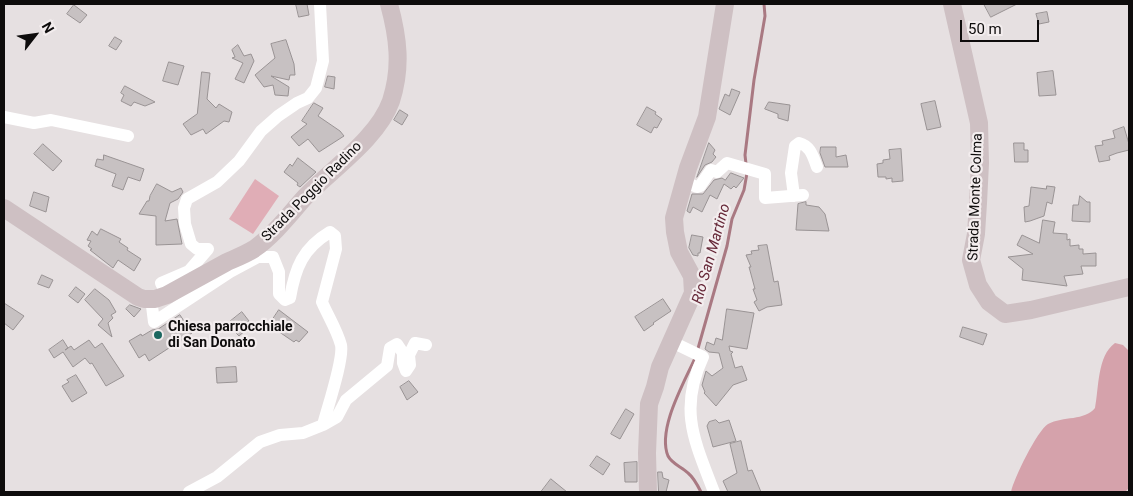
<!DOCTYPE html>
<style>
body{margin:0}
#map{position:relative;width:1133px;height:496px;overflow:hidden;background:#e6e0e1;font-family:Roboto,sans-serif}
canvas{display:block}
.frame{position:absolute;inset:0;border:5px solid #0e0c0c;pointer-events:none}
.north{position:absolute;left:10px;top:10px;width:50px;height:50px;-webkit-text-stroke:4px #f3edee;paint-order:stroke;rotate:60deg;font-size:14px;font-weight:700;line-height:20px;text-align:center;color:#0e0c0c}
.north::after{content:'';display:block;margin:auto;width:18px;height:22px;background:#0e0c0c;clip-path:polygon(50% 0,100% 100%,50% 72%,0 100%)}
.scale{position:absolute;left:960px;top:20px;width:79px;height:22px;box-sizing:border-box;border:2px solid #0e0c0c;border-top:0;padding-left:6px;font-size:15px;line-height:18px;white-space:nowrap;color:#0e0c0c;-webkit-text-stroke:4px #f3edee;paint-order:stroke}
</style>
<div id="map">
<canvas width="1133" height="496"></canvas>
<div class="frame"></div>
<div class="north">N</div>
<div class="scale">50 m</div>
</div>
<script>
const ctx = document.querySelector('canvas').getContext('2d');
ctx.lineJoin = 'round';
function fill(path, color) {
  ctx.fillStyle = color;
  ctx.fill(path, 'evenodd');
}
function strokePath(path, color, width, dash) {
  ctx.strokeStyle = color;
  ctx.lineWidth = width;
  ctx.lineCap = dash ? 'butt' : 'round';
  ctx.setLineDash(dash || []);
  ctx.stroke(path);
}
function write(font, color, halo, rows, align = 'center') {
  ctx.font = font + ' Roboto,sans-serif';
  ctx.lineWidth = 4.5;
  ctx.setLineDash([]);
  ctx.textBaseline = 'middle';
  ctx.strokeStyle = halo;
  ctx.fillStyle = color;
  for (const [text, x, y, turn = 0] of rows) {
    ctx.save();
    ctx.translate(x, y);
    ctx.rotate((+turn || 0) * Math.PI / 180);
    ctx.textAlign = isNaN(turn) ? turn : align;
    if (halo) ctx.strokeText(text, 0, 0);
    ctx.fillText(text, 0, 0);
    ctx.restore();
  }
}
fill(new Path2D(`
 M255,179L279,196L253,234L229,219Z`), '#e0adb6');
fill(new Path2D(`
 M1115,343L1123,345L1129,351V488L1125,492H1011C1014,478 1037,431 1048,424C1063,416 1085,421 1095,408C1099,388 1097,356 1115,343Z`), '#d5a2ab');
strokePath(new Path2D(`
 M746,164L745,155L754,80L765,16L764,4
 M697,352L727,246L732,219L744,190L747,173
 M695,358C684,383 657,429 668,456C672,464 682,467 688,473C693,477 698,486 701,492`), '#a97982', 3);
const building = new Path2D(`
 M296,4H307L309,15L299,17Z
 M984,4H1017L991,17Z
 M74,5L87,15L80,23L67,14Z
 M1047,12L1049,22L1039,24L1036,14Z
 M115,37L122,41L116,50L109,46Z
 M286,40L294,64L295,75H290L289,80L271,76L289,87L288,96L275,95L273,85L264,87L255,75L275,58L271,44Z
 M238,45L244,56L251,54L254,61L244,83L235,79L243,63L232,58L235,57L232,50Z
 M169,62L184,66L178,85L163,81Z
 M1053,71L1056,95L1039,96L1037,73Z
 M202,72L210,73L207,99L216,108L219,104L232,112L229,122L224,121L206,134L203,129L191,135L183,124L197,114Z
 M328,76L335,77L334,89L325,87Z
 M125,86L155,102L145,106L134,102L131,106L121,101L124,95L121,93Z
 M732,89L740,92L730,115L719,109L725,94L729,96Z
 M935,101L941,127L927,130L921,104Z
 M769,102L790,105L788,121L778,118V114L765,109Z
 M314,103L323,108L318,116L340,131L344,136L319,152L308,139L299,146L291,137L307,124L302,121Z
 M647,107L656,112L655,114L662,119L657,128L654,127L651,133L637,125Z
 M400,110L408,115L402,125L394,120Z
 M1124,127L1129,144V150L1117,153L1109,156L1110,160L1099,162L1095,146L1103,145L1102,141L1115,138L1113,131Z
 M709,143L715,150L713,154L716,157L712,162L705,165L697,177Z
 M1014,143H1024V150H1028V162H1015Z
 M43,144L62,161L53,171L34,154Z
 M821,147H836V157L846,155L848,167H825L820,153Z
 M901,149L903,181L892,182V178L886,179V177H878L877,164L883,163V160L890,159L889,150Z
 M104,155L144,169L140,181L128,177L123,190L112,186L116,174L95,166L97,159L103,160Z
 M298,158L316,172L300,187L297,185L298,183L284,172L290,164L292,166Z
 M731,173L744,178L736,188L734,186L731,189L724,184L717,199L710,195L702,212L693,207L690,213L687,211L692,194H703L714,180L722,178L725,180Z
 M157,184L172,192L181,188L183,192L178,199L170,203L165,221L177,219L182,244L156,245V216L139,214L147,201H149L150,196Z
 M1047,186L1055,187L1052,204L1047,202L1044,216L1030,221L1025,222L1024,207L1029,206L1031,187L1046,189Z
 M34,192L49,197L46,212L30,206Z
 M1080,196L1087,202H1090V222L1072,221L1073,205H1078Z
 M806,202V205L819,207L825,214L829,231L796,230L798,204Z
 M1043,220L1055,222L1053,233L1067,234V240L1070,239V246L1079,245V249H1083V254L1096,253V266H1081L1083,274L1064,276L1067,286L1022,280L1023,269L1008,257L1033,254L1017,245L1022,235L1039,243Z
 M101,229L121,239L119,242L128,248L127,250L141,259L134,271L118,260L113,268L90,250L92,249L88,246L91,241L87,240L92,231L97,235Z
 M692,235L703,237L700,253H698V256L693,255L689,248Z
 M767,245L774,282L778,281L782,305L767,307L759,311L754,302L757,300L753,289H755L749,267H751L746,255L752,254L751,251L759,250L758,246Z
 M42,275L53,280L49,288L38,284Z
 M76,287L85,294L78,303L69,296Z
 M95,289L109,300L116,312L111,315L113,318L108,323L112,337L98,325L103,319L85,300Z
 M663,299L671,311L653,323L654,324L644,331L635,317Z
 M4,303L24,316L13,330L4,323Z
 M130,305L141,309L134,317L126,309Z
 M727,309L754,313L747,349L729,346L730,351L733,352L731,354L735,368L742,366L747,380L733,385L716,406L704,393L705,392L702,385L706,371L712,376L723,368L719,353L709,352L705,349L707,342L714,345L716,338L722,340Z
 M279,310L308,332L299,342L296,340L294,342L269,325Z
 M242,312L249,321L244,325L247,329L239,336L227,324Z
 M180,315L192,333L149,361L145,354L139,358L129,341L141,334L142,336L152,330L158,329Z
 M963,327L987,334L983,345L960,337Z
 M63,340L68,348L65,350L71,346L74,350L89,340L95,348L102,343L124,376L106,386L92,363L90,364L85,358L73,367L63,352L54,358L49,350Z
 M236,367L237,382L217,383L216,368Z
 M76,375L87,393L72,402L62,386L69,382L67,380Z
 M409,381L418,392L407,400L400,387Z
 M626,409L634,414L620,439L611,434Z
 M716,420L719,423L729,420L736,441L713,447L707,426L709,422Z
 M741,441L748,471L752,470L761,492H728L723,481L737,473L730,444Z
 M597,456L610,464L603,475L590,466Z
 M637,462V482H625L624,463Z
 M658,472H662L663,478L669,480L666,492H659Z
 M551,479L567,492H541Z`);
fill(building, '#c7c1c2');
strokePath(building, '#999394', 1);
strokePath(new Path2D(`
 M4,117L34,123L51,120L128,136
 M682,188L687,183L697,187L700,186L711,170L717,172L727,163L765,174V198L803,195
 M794,196L791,173L795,146L799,143C811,146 813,157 817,167
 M167,295L161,283L189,271L208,249H197L191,244L185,224L184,208L187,199L217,182L239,161L261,131L278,116L297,103L308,98L316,88L323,61L320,4
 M152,306L154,322L230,272V264
 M672,342L703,357C678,410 695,442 714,492
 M323,425L337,417L346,400L387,366L390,348L397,344L403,353V363L406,371L410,365L409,355L415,343L426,345
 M189,492L217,477L260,442L280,435L303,433L323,425C327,409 344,359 341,345C337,330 328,316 322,302L336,249L335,236L330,232C303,248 295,268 290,298L285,300L279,294V272L273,257H258L230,272`), '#fff', 12);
strokePath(new Path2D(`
 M952,4L979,123L980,163L978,203L976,234L971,260L978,285L989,302L1005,314L1031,310L1129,287
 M4,208L138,297L144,299H155L167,295C187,284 207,273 227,262C236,258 246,254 254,249C274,235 289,215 305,197C332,169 378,138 391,101C402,67 398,37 389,4
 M648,492L647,453L649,404L655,387L660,367L693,293L692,276L679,252L675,232L674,218L688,168L707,117L725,4`), '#cec0c3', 18);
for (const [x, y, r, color] of [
 [158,335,5,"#1b6760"]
]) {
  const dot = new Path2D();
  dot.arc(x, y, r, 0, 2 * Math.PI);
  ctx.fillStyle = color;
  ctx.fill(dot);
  strokePath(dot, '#f3edee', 2);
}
write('14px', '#0e0c0c', '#f3edee', [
 ["Strada Poggio Radino",312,192,-45],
 ["Strada Monte Colma",976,197,-88]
]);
write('bold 14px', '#0e0c0c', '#f3edee', [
 ["Chiesa parrocchiale",168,327],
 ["di San Donato",168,343]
], 'left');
write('italic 15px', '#652737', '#f3edee', [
 ["Rio San Martino",712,254,-74]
]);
</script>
